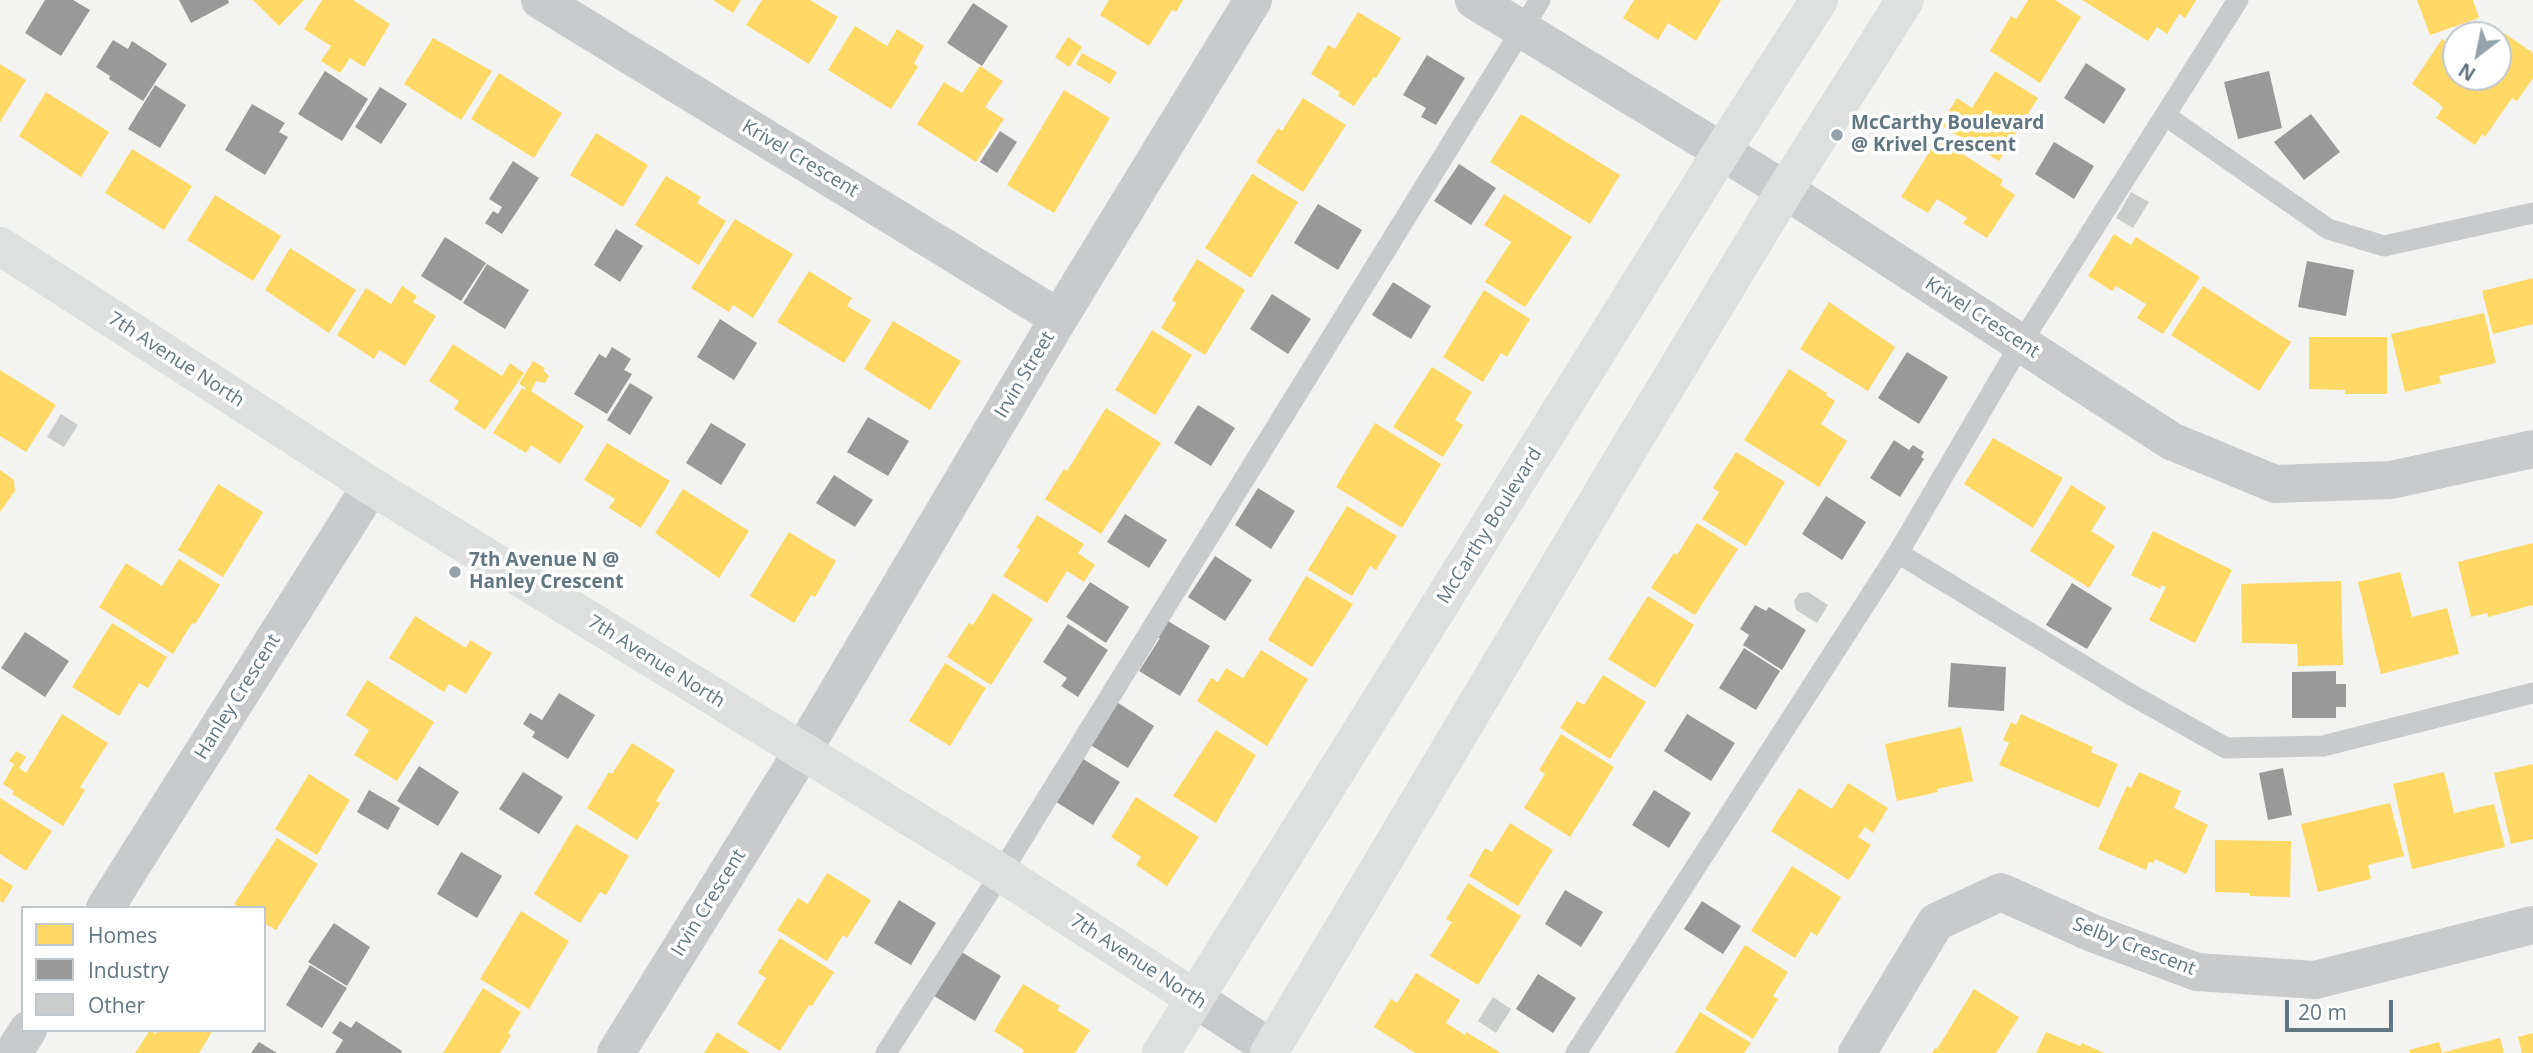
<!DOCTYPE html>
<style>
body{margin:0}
#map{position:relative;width:2533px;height:1053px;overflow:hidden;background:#f3f3f1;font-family:"Open Sans",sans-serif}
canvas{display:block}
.legend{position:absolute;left:21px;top:906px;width:245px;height:126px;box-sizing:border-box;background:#fff;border:2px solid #c0c8cd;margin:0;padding:9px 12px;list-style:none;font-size:21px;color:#627682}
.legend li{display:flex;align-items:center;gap:14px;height:35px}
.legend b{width:35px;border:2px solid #c0c8cd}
.north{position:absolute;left:2442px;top:21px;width:70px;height:70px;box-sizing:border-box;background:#fff;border:2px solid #c0c8cd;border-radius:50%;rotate:212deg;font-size:19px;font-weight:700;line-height:28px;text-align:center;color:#627682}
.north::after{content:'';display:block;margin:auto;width:24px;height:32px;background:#95a2a9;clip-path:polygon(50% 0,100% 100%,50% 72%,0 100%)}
.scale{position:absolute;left:2285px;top:1000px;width:108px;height:32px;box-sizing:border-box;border:4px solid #627682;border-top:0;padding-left:9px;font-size:21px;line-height:24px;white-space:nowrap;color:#627682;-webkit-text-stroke:5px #fff;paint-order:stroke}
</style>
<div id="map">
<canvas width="2533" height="1053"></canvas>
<ul class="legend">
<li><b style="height:19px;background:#ffd966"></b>Homes</li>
<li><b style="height:19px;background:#999"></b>Industry</li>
<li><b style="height:19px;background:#cbcdcd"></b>Other</li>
</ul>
<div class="north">N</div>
<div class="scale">20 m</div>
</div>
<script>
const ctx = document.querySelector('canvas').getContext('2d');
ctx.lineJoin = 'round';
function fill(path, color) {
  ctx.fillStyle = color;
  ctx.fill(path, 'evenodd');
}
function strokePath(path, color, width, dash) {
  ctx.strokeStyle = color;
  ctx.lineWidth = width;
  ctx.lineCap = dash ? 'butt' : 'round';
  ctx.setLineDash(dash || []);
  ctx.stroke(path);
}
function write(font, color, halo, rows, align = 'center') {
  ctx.font = font + ' "Open Sans",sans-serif';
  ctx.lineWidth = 7;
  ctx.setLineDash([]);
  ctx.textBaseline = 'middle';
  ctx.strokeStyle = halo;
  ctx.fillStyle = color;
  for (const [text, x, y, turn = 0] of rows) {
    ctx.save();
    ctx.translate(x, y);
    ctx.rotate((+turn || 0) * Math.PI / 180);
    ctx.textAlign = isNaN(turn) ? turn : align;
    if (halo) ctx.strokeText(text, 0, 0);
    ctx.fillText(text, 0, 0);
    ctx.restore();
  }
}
fill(new Path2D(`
 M253,0H304L279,26Z
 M322,0H353L390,24L364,67L350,58L340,73L321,61L331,46L304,29Z
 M713,0H741L733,13Z
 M762,0H810L838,17L809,64L746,25Z
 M1109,0H1183L1176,12L1172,10L1149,46L1100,15Z
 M1634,0H1721L1696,41L1668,23L1658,40L1623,18Z
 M2028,0H2055L2081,17L2040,83L1990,51L2011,16L2016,19Z
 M2082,0H2196L2185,18L2179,14L2167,34L2157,27L2148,41Z
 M2417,0H2473L2479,18L2430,35Z
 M1358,12L1401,38L1376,78L1374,77L1354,106L1338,96L1340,92L1311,74L1328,45L1335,49Z
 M855,26L887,46L897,29L924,46L914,63L918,67L891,109L828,70Z
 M2495,27L2533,53V78L2517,101L2512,98L2485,137L2482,134L2475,145L2436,118L2443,107L2439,105L2440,104L2412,84L2442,39L2456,49V77H2498V35H2489Z
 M1068,37L1082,47L1069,67L1055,57Z
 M433,38L492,71L461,120L404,84Z
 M1082,53L1117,72L1110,84L1076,64Z
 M0,64L26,80L0,122Z
 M980,66L1003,81L985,107L1004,119L976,162L917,124L944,82L962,93Z
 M1995,71L2038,98L1999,161L1940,125L1957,98L1972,108Z
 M499,73L562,113L534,158L471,119Z
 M1064,90L1110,118L1054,213L1007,185Z
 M46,92L109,132L81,177L19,136Z
 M1303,98L1346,125L1303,192L1256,162L1278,128L1282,131Z
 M1521,114L1620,175L1590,224L1490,162Z
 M596,133L648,165L623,207L570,175Z
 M1938,138L2003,180L2000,185L2015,195L1987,238L1963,223L1967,218L1937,199L1928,213L1901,197Z
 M132,149L192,186L164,230L105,193Z
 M1252,174L1298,202L1251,278L1205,248Z
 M666,176L701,197L697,203L726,221L699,265L635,225Z
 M1504,194L1572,237L1525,307L1485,282L1511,242L1484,225Z
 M215,195L281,236L253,281L187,240Z
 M735,219L793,254L753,318L733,305L729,312L691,288Z
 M2114,234L2131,245L2136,237L2200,277L2163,334L2137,318L2146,304L2116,286L2112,291L2088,276Z
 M290,248L356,290L329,333L265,290Z
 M1197,259L1245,290L1205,355L1161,328L1176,303L1172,300Z
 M809,271L852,298L847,306L871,320L844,363L777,322Z
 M2533,278V324L2493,334L2482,291Z
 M402,286L417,296L413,302L436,316L405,366L379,350L374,359L337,335L366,288L391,304Z
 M2203,286L2291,342L2259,391L2171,335Z
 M1484,290L1530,319L1507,357L1501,353L1483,382L1443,357Z
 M1829,302L1895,347L1868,391L1800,349Z
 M2484,313L2496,363L2439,376L2441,383L2405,392L2391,334Z
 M893,321L961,361L930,410L864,369Z
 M1152,330L1192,355L1155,415L1115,390Z
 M2309,337H2387V394H2345V390L2309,389Z
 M453,344L502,376L510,363L524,373L485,430L454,409L459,401L429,381Z
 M533,361L545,368L543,370L549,376L545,383L536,381L531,391L584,426L560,464L531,445L526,453L493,433L522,388L525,390L526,388L519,384Z
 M1432,367L1472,392L1455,420L1463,425L1443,457L1393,427Z
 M1789,369L1827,393L1826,395L1835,401L1821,424L1847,441L1819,487L1744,440Z
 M0,370L56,405L26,452L0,436Z
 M1106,408L1161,443L1101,534L1045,499L1064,469L1067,471Z
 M1375,423L1441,464L1402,528L1336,487Z
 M1993,438L2063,478L2033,528L1964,484Z
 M607,443L670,481L641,528L609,508L615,499L584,480Z
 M1736,452L1785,482L1746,546L1702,519L1719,492L1713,488Z
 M0,470L14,480L15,491L0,512Z
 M218,484L263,512L223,577L178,550Z
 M2071,485L2106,507L2091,531L2115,546L2089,588L2030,551Z
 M683,489L749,531L719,578L655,533Z
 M1347,506L1397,536L1376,570L1370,566L1352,596L1308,570Z
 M1037,515L1084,544L1078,553L1095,565L1084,582L1067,571L1047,603L1003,576L1020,550L1017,547Z
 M1697,523L1738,549L1695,615L1651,588L1674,553L1677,555Z
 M2153,531L2232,570L2195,643L2149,620L2166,587L2161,585L2160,589L2131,575Z
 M789,532L836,561L815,597L811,595L794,623L750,596Z
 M2533,543V605L2488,617L2487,613L2471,617L2458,562Z
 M179,559L220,585L195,624L192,623L173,654L99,607L126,563L162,586Z
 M2400,572L2412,617L2447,608L2459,654L2381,674L2358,582Z
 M1306,576L1353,604L1312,667L1268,640Z
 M2341,581L2343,665L2298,666L2297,644L2242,643L2241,584Z
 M993,593L1033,619L991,685L947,657L969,623L973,625Z
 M1648,596L1694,625L1655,688L1608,659Z
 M415,616L466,648L470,640L492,653L466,694L449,684L444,692L389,658Z
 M112,623L167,657L148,688L139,683L119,716L72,687Z
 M1261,650L1308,679L1267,746L1197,701L1211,678L1218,682L1226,668L1243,678Z
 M945,663L986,688L950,746L909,721Z
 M1603,675L1646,702L1610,759L1560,728L1577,701L1584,705Z
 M367,680L434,722L397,781L354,755L369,730L346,715Z
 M62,714L108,743L80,787L85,790L63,826L12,794L14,791L3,784L14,764L9,761L16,751L26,757L19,768L26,773Z
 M2021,714L2093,747L2091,752L2118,764L2099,808L1999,765L2009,743L2003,740L2011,722L2016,725Z
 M1961,727L1973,781L1937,789L1938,792L1897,801L1885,744Z
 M1216,730L1256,755L1216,823L1173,796Z
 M1561,734L1614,767L1570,837L1524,808L1545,774L1539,770Z
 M632,743L675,770L656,801L660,803L637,840L587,808L609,772L612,774Z
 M2533,764V839L2511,844L2494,773Z
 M2139,772L2181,791L2174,808L2208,825L2186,874L2155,859L2153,863L2149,862L2146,870L2098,849L2127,786L2131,788Z
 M2444,772L2454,813L2494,804L2505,847L2412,869L2393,784Z
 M309,774L350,800L317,855L275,829Z
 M1848,783L1888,808L1873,833L1865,827L1858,837L1871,845L1849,880L1771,831L1799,788L1832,809Z
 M1136,797L1199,837L1167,886L1136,865L1141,857L1111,837Z
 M0,798L52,831L26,871L0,854Z
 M2390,803L2404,856L2368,865L2371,879L2318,892L2301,824Z
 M1510,823L1553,850L1518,906L1469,876L1485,848L1492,852Z
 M576,824L629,856L606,895L600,892L580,923L534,894Z
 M277,838L318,864L276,930L264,923V908H240L234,904Z
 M2215,840L2291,841L2290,897L2250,896V893L2215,892Z
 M1792,866L1841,897L1817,936L1811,932L1795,958L1751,931Z
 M827,873L871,900L847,938L843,935L827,961L777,930L798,898L808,904Z
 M0,878L13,886L3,903L0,901Z
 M1468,883L1521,916L1478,985L1430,956L1452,922L1446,919Z
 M521,911L569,941L529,1009L480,979Z
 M780,938L834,972L812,1006L809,1005L780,1051L737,1024L766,978L758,973Z
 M1745,945L1788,972L1773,996L1778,999L1753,1039L1705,1009Z
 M1416,973L1460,1000L1446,1023L1465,1035L1466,1032L1501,1053H1415L1374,1027L1391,999L1397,1003Z
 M1023,984L1060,1006L1057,1010L1090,1030L1075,1053H1022L1024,1050L994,1031Z
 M483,988L521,1012L508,1033L511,1035L500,1053H443Z
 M1974,989L2019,1017L1996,1053H1932L1935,1048L1937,1049Z
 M1700,1012L1751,1043L1744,1053H1675Z
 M150,1030L156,1034L158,1030H213L199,1053H135Z
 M717,1032L750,1053H704Z
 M2046,1032L2080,1046L2082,1043L2104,1053H2036Z
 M2533,1033V1053H2522L2518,1037Z
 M2500,1038L2504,1053H2444V1052Z
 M2439,1042L2442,1053H2410L2409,1050Z`), '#ffd966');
fill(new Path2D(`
 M45,0H73L90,10L61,56L25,33Z
 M179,0H228L229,3L191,23Z
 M973,3L1008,26L982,66L947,43Z
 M113,40L128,49L132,41L167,64L143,101L109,79L110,76L96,67Z
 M1427,55L1465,78L1436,125L1421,117L1426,108L1403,95Z
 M2086,63L2126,89L2104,124L2064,98Z
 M325,71L368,99L342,141L298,114Z
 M2269,71L2282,128L2238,139L2224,82Z
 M155,85L186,105L160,148L128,129Z
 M380,87L407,104L381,144L355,127Z
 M252,104L285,123L279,132L288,137L265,175L225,150Z
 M2311,114L2340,152L2304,180L2274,142Z
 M1000,131L1017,142L997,173L980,162Z
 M2054,142L2094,166L2074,199L2035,174Z
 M513,161L539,178L502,234L485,223L493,211L498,214L502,207L489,199Z
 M1459,164L1496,188L1471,225L1434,201Z
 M1318,204L1362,230L1338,270L1294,243Z
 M616,229L643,246L620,282L594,265Z
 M445,237L486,263L461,301L421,276Z
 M2307,261L2354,270L2346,316L2298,307Z
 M487,264L529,290L505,329L463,303Z
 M1393,282L1431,306L1411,339L1372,315Z
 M1272,294L1311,319L1288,354L1250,329Z
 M720,319L757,343L734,380L697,357Z
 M612,347L631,359L624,370L632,374L607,414L574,394L599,354L606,358Z
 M1907,352L1948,377L1919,424L1878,398Z
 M630,383L653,397L630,435L607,420Z
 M1198,405L1235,428L1211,466L1174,443Z
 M868,417L909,441L888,476L847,452Z
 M711,423L746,444L721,485L686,463Z
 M1894,440L1909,450L1913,445L1924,452L1921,457L1924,459L1900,497L1870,478Z
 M834,475L873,500L855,527L816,503Z
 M1258,488L1295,511L1271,549L1235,525Z
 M1826,496L1866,522L1842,560L1802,534Z
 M1125,514L1167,540L1149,568L1107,542Z
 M1215,556L1252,580L1225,621L1188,597Z
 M1090,582L1129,607L1106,643L1066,617Z
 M2072,583L2112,608L2087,649L2046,625Z
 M1755,605L1766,611L1769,607L1806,630L1782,670L1743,645L1749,635L1740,629Z
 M1166,620L1210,646L1180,696L1139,671L1160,638L1156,636Z
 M1068,624L1108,650L1078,697L1061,686L1067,678L1043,662Z
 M25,632L69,661L45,697L1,668Z
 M1744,648L1780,671L1756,710L1719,688Z
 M1951,663L2006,667L2004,711L1948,707Z
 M2336,671V684H2346V707H2336V718H2292V672Z
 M559,693L595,715L568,759L532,737L535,732L523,724L530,713L542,720Z
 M1115,701L1154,726L1128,768L1089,744Z
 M1687,714L1735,743L1711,781L1664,751Z
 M1080,757L1120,782L1093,825L1053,800Z
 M419,766L459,792L438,826L397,801Z
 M2283,768L2292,815L2268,820L2259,773Z
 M523,772L563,797L539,834L499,809Z
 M369,790L400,808L388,830L357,812Z
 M1654,790L1691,813L1669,848L1632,825Z
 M461,852L502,876L477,918L437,894Z
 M1565,890L1603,912L1581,947L1545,924Z
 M899,900L936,923L911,965L874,943Z
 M1702,901L1741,926L1723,954L1684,929Z
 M334,923L370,947L347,986L308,962Z
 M960,951L1001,976L975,1021L934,996Z
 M310,965L347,988L322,1028L286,1005Z
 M1538,974L1576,998L1553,1033L1516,1009Z
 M340,1021L351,1028L356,1021L402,1051L401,1053H335L343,1040L332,1033Z
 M259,1042L277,1053H251Z`), '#999');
fill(new Path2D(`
 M2131,192L2149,202L2133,228L2116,218Z
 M61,414L78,425L64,447L47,437Z
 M1808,592L1828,605L1817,623L1796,610L1794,601L1799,593Z
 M1493,997L1511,1009L1496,1033L1478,1021Z`), '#cbcdcd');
strokePath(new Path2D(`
 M2166,116L2328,229L2384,246L2533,213
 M1898,553L2130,694L2226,748L2323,746L2533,693
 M886,1053L1001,873L1540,0
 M1576,1053L1898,553L2021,343L2238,0`), '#c8cacb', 21);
strokePath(new Path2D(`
 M540,0L1059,318
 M1474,0L1785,190L2171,441L2275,484L2391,480L2533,449
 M105,908L371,486
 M1194,998L1272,1049
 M13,1053L28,1030
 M616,1053L802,752L1059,318L1253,0
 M1857,1053L1936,922L2001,892L2092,933L2197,972L2315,980L2533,925`), '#c8cacb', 38);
strokePath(new Path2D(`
 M0,246L371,486L1001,873L1194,998
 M1161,1053L1722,151L1819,0
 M1269,1053L1626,453L1785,190L1905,0`), '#dedfdf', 38);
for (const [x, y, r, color] of [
 [1837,135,7,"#95a2a9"],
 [455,572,7,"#95a2a9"]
]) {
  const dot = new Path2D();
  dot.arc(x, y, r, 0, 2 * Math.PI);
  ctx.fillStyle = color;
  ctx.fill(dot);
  strokePath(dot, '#fff', 2.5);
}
write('bold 19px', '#627682', '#fff', [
 ["McCarthy Boulevard",1851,124],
 ["@ Krivel Crescent",1851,146],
 ["7th Avenue N @",469,561],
 ["Hanley Crescent",469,583]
], 'left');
write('19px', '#627682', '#fff', [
 ["Krivel Crescent",800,159,31],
 ["Krivel Crescent",1982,318,33],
 ["7th Avenue North",176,360,33],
 ["Irvin Street",1025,375,-59],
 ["McCarthy Boulevard",1490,526,-58],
 ["7th Avenue North",656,662,32],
 ["Hanley Crescent",238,697,-58],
 ["Irvin Crescent",709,903,-58],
 ["Selby Crescent",2134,947,21],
 ["7th Avenue North",1138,962,33]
]);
</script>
